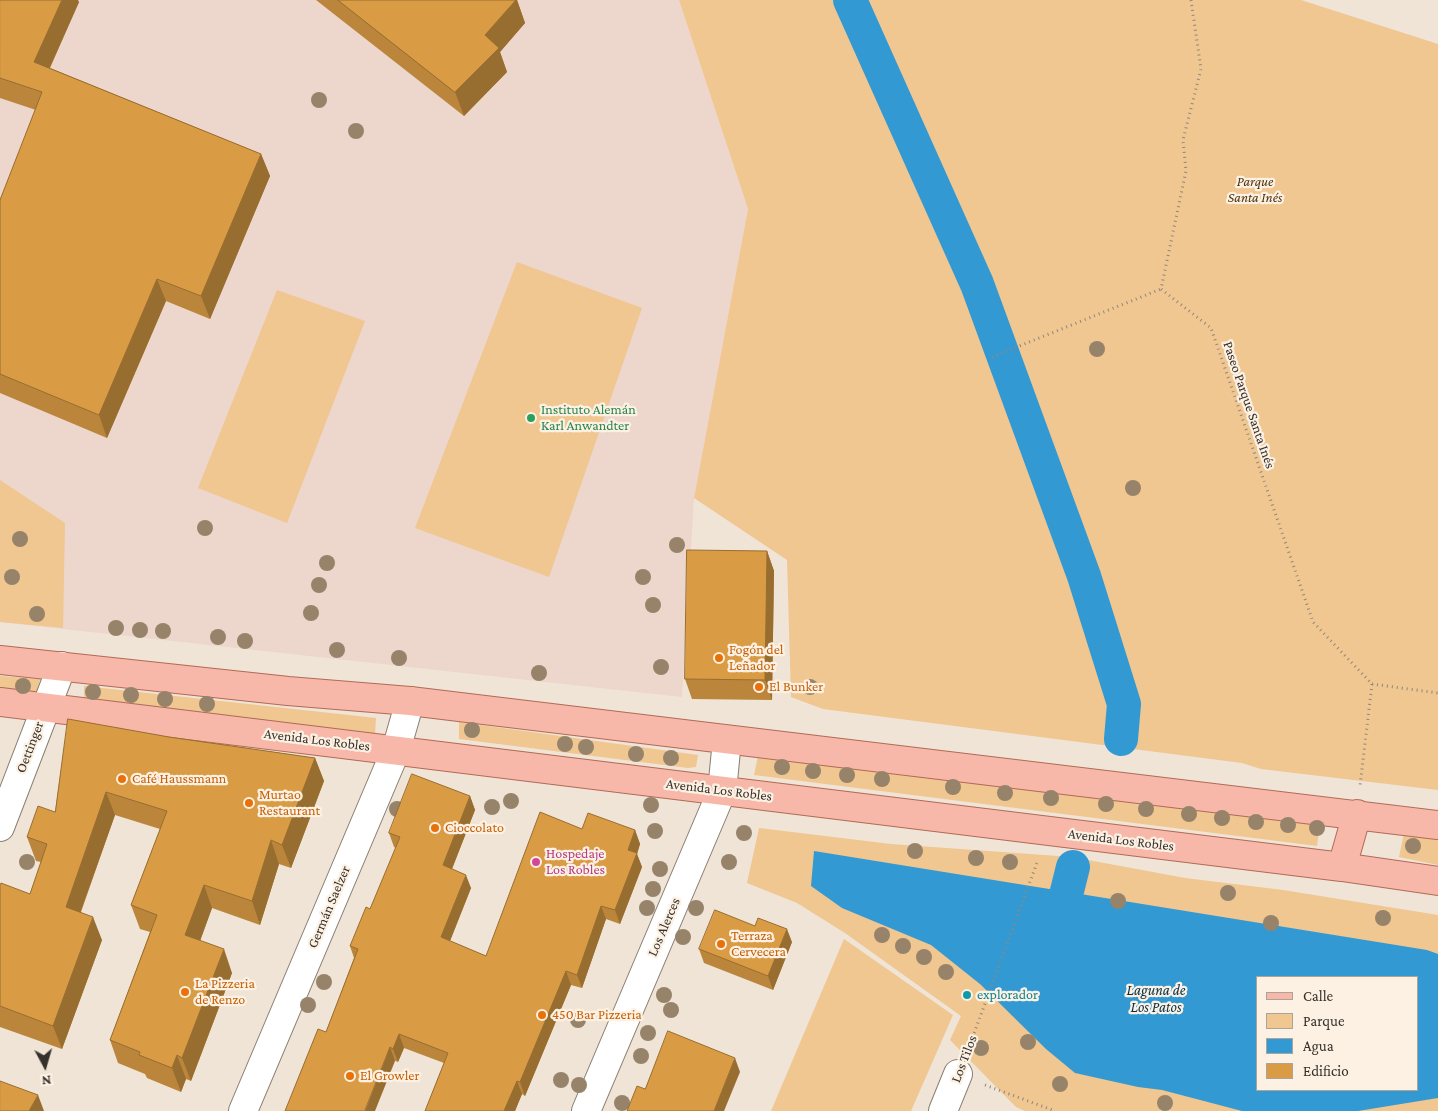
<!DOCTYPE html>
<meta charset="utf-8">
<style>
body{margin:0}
#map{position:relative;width:1438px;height:1111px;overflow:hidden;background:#efe4d6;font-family:"Crimson Pro",serif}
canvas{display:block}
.legend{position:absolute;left:1256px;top:976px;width:162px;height:115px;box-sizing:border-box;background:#fcf1e3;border:1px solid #aca499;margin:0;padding:6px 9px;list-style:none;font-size:15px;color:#35302b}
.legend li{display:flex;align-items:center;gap:10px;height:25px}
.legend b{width:25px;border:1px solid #aca499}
.north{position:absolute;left:20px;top:1041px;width:50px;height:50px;-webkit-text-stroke:4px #fcf1e3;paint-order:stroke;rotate:174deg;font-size:14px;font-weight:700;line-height:20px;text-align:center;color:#35302b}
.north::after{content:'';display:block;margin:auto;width:18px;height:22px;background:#35302b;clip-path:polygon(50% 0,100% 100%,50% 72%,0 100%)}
</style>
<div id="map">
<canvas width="1438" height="1111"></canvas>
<ul class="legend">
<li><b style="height:6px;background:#f8b8a9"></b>Calle</li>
<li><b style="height:14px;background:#f0c691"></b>Parque</li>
<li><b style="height:14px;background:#3399d3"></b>Agua</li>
<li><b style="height:14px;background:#d99c45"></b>Edificio</li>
</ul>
<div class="north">N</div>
</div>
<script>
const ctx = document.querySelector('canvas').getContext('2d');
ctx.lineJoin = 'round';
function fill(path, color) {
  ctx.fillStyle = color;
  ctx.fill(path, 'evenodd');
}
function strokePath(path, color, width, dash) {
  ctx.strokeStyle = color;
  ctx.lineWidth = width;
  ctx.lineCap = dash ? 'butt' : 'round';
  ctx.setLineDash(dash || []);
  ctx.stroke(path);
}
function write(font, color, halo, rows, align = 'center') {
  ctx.font = font + ' "Crimson Pro",serif';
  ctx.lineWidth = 4.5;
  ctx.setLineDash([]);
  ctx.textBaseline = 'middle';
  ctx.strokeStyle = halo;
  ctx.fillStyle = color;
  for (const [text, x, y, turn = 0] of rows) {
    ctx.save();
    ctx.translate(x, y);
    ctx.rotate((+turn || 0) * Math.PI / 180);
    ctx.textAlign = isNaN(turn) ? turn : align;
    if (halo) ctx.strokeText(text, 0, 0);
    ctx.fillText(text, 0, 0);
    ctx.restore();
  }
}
fill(new Path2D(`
 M0,0H679L748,209L694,498L682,697L0,622Z`), '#edd6cb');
fill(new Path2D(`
 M679,0H1301L1438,44V790L1261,769L1242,763L823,709L791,697L787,560L694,498L748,209Z
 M517,262L642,308L549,577L415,528Z
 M277,290L365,321L287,523L198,488Z
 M0,480L65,523L63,628L0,622Z
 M0,676L40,679L37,696L0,691Z
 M84,686L376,718L375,735L84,702Z
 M459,722L698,755L696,767L688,768L459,739Z
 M758,756L1320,824L1317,846L754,775Z
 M759,828L891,844L1072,857L1185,878L1283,890L1438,915V1111H1025L1016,1107L950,1040L961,1016L845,933L797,903L747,883ZM1257,977H1417V1090H1257Z
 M1404,833L1438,838V865L1399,857Z
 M844,939L953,1015L911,1111H771Z`), '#f0c691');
fill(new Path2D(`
 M814,851L1427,950L1438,954V1098L1358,1111H1242L1162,1090L1138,1087L1075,1073L1046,1049L980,984L931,945L842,908L811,886ZM1257,977H1417V1090H1257Z`), '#3399d3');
strokePath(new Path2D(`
 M850,0L977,284L1084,576L1124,704L1121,739
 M1066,895L1073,867`), '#3399d3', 34);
const minor = new Path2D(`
 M0,827L62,666
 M243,1111L396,750L410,701
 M586,1111L722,791L727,740
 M943,1111L958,1074`);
const major = new Path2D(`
 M0,660L288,691L410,701L1438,825
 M0,702L1342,867L1438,881
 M1342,867L1357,814`);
strokePath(minor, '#897f73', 30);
strokePath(major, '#b16a57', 30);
strokePath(new Path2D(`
 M1191,0L1201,69L1183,140L1186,171L1161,289L1211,328L1313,622L1372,684L1360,786
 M992,357L1161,289
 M1372,684L1438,693
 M969,1047L1038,860
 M985,1085L1055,1111`), '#8f877e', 3, [1, 4]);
strokePath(minor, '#fff', 28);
strokePath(major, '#f8b8a9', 28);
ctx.fillStyle = '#968369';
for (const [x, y] of [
 [319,100],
 [356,131],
 [1097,349],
 [1133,488],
 [205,528],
 [20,539],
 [677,545],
 [327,563],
 [12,577],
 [643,577],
 [319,585],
 [653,605],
 [311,613],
 [37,614],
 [116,628],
 [140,630],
 [163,631],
 [218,637],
 [245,641],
 [337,650],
 [399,658],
 [661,667],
 [539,673],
 [23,686],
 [810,687],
 [93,692],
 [131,695],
 [165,699],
 [207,704],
 [472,730],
 [565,744],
 [586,747],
 [636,754],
 [671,758],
 [782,767],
 [813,771],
 [847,775],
 [882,779],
 [953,787],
 [1005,793],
 [1051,798],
 [511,801],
 [1106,804],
 [651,805],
 [492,807],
 [397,809],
 [1146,809],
 [1189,814],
 [1222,818],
 [1256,822],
 [1288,825],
 [1317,828],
 [655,831],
 [744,833],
 [1413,846],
 [915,851],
 [976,858],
 [27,862],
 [729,862],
 [1010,862],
 [660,869],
 [653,889],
 [1228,893],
 [1118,901],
 [647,908],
 [696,908],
 [1383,918],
 [1271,923],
 [882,935],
 [683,937],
 [903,946],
 [924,957],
 [946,972],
 [324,982],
 [664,995],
 [308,1005],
 [671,1010],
 [578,1020],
 [648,1033],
 [1028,1042],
 [981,1048],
 [641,1056],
 [561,1080],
 [1060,1084],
 [579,1085],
 [622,1103],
 [1165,1103]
]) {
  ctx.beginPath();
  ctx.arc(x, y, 8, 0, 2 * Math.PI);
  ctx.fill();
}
fill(new Path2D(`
 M0,0L79,2L50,68L261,154L270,176L210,319L166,301L107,438L0,393V200L36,110L0,98Z
 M316,0H517L525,23L500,52L507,72L464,116Z
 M767,551L774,571L772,700L692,699L685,679Z
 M169,737L315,758L324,781L291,868L279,864L260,925L212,908L200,940L232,973L191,1081L186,1079L181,1092L147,1078L145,1074L118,1063L110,1040L150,932L140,929L131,905L160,829L115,815L81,912L102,940L62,1049L0,1027V885L30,894L41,862L36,861L27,837L55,812Z
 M470,796L475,810L452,869L471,888L450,941L486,956L582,829L635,830L640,844L637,854L642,867L620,924L606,919L582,988L571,985L525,1096L522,1094L515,1111H425L444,1063L404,1048L398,1062L326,1032L354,958L350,946L370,909L396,848L394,847L389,833Z
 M792,942L773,990L704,963L699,949Z`), '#bb863b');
fill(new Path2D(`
 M62,0H78L79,2L42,85L34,62Z
 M516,0H517L525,23L500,52L507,72L464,116L455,92L485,35Z
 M261,154L270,176L210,319L201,296Z
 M157,279L166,301L107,438L99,415Z
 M767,551L774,571L772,700L765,680Z
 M315,758L324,781L291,868L282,845Z
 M106,792L115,815L74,930L66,907Z
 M470,796L475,810L448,879L443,865Z
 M635,830L640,844L637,854L642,867L620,924L615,910L628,850Z
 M271,840L279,864L260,925L252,901Z
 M466,875L471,888L446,951L441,937Z
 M204,885L212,908L194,958L185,935Z
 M601,906L606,919L582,988L577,975Z
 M93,917L102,940L62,1049L53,1026Z
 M787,929L792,942L773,990L768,976Z
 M224,949L232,973L191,1081L182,1058Z
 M566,971L571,985L525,1096L520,1082Z
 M399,1034L404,1048L398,1062L393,1049Z
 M390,1047L395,1061L375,1111H365Z
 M177,1055L186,1079L181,1092L172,1068Z
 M735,1058L740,1072L724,1111H714Z
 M517,1081L522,1094L515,1111H504Z
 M38,1095L44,1111H29Z`), '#986d30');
const building = new Path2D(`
 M0,0H62L34,62L261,154L201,296L157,279L99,415L0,374V200L42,92L0,78Z
 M338,0H516L485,35L499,48L455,92Z
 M687,550L767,551L765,680L685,679Z
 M68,719L169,737L315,758L282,845L271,840L252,901L204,885L185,935L224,949L182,1058L177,1055L172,1068L139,1055L140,1052L110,1040L157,915L131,905L167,811L106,792L66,907L93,917L53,1026L0,1006V885L1,883L30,894L47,844L27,837L38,806L55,812Z
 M412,774L470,796L443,865L466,875L441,937L486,956L540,812L582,829L588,813L635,830L628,850L637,853L615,910L601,906L577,975L566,971L520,1082L517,1081L504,1111H425L448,1053L399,1034L393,1049L390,1047L365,1110L366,1111H285L318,1029L326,1032L358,949L350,946L366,907L370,909L400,837L389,833Z
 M715,910L755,926L758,918L787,929L768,976L699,949Z
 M668,1031L735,1058L714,1111H627L637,1086L645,1089Z
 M0,1081L38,1095L29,1111H0Z`);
fill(building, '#d99c45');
strokePath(building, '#986d30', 1);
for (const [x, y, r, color] of [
 [531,418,5,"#2e9e5b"],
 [719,658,5,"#e8710a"],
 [759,687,5,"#e8710a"],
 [122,779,5,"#e8710a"],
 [249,803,5,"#e8710a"],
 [435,828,5,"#e8710a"],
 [536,862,5,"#d1479c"],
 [721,944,5,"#e8710a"],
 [185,992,5,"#e8710a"],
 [967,995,5,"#0f9aa8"],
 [542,1015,5,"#e8710a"],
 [350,1076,5,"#e8710a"]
]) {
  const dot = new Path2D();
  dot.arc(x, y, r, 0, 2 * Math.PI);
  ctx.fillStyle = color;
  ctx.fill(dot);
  strokePath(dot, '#fcf1e3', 2);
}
write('italic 14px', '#4d330f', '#fcf1e3', [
 ["Parque",1255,182],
 ["Santa Inés",1255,198]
]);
write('14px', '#35302b', '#fcf1e3', [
 ["Paseo Parque Santa Inés",1249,405,71],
 ["Avenida Los Robles",317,740,7],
 ["Oettinger",30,747,-69],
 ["Avenida Los Robles",719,790,7],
 ["Avenida Los Robles",1121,840,7],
 ["Germán Saelzer",329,907,-67],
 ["Los Alerces",664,927,-67],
 ["Los Tilos",964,1059,-69]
]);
write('14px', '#27864d', '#fcf1e3', [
 ["Instituto Alemán",541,410],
 ["Karl Anwandter",541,426]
], 'left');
write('14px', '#c56008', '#fcf1e3', [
 ["Fogón del",729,650],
 ["Leñador",729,666],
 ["El Bunker",769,687],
 ["Café Haussmann",132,779],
 ["Murtao",259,795],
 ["Restaurant",259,811],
 ["Cioccolato",445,828],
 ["Terraza",731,936],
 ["Cervecera",731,952],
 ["La Pizzeria",195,984],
 ["de Renzo",195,1000],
 ["450 Bar Pizzeria",552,1015],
 ["El Growler",360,1076]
], 'left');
write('14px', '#b23c85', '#fcf1e3', [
 ["Hospedaje",546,854],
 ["Los Robles",546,870]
], 'left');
write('14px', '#0d838f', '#fcf1e3', [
 ["explorador",977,995]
], 'left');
write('italic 15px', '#043048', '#fcf1e3', [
 ["Laguna de",1156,990],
 ["Los Patos",1156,1007]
]);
</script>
